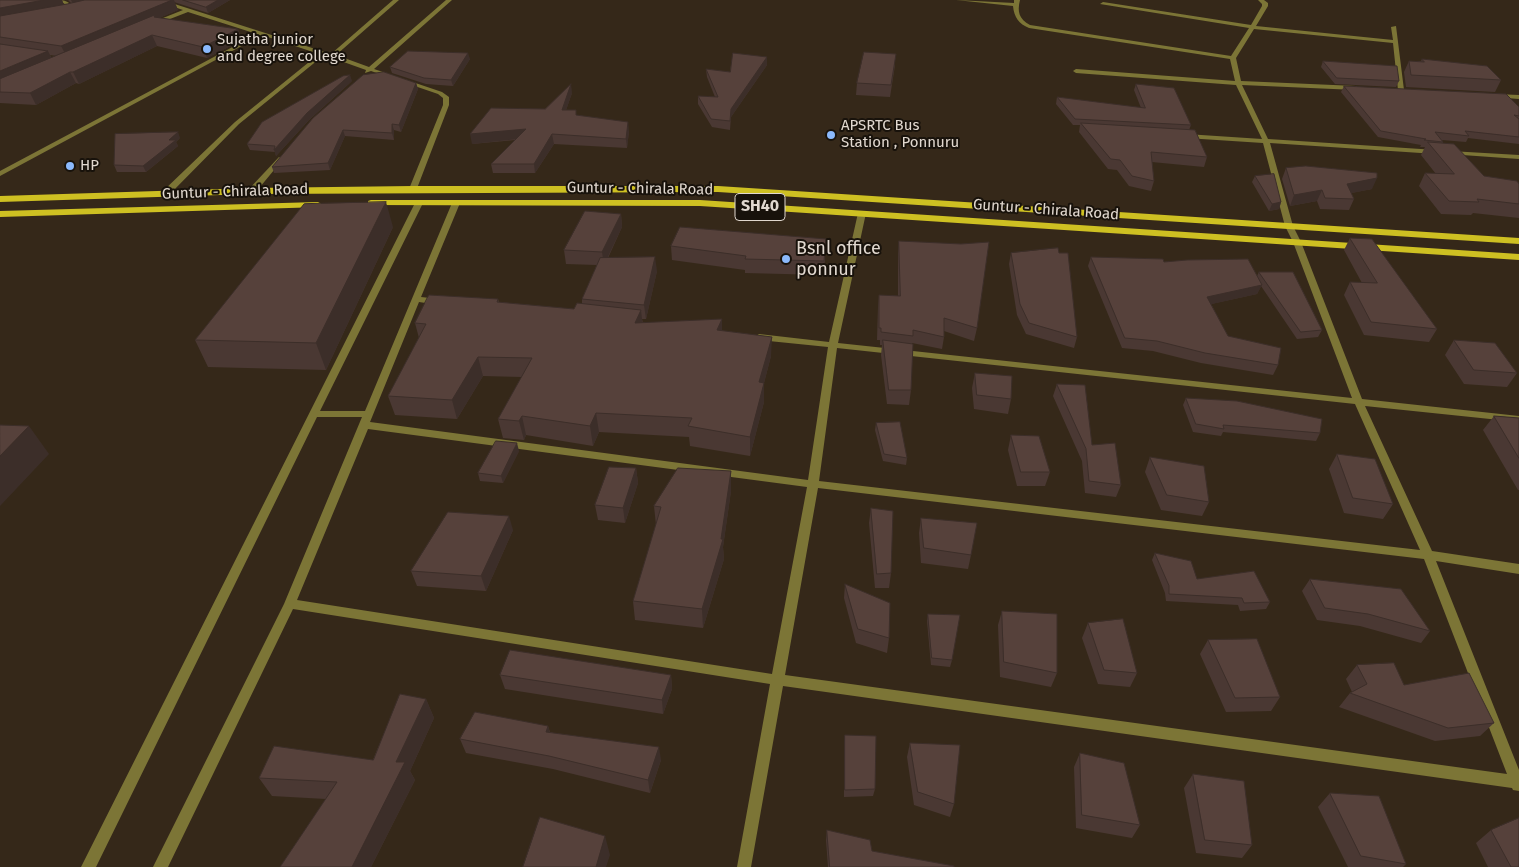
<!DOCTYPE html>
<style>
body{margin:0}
canvas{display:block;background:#352819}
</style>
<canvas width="1519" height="867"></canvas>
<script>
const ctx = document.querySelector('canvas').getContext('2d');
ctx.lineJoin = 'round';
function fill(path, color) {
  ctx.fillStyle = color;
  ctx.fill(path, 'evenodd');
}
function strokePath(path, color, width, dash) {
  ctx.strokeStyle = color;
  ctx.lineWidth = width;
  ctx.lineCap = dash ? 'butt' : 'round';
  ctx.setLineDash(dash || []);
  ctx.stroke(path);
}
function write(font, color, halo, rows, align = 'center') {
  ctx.font = font + ' "Fira Sans",sans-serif';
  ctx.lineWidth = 4;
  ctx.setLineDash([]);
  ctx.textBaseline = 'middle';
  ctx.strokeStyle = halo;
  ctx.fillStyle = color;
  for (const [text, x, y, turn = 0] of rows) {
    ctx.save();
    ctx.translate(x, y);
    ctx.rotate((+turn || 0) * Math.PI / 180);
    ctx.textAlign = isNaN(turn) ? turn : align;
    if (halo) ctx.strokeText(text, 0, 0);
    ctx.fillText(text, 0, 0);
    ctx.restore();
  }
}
fill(new Path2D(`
 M59,0C67,0 73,4 74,12H70L66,5Z
 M154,0H162L331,54L393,0H399L336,55L369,67L446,0H452L374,69L442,92L449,97V105L416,191L409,189L443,105V98L438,94L371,71L365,73L366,70L324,55L239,124L168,196H162V192L235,122L319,54L262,35L0,176V171L257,34L188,12L157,24H153V22L183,10Z
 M956,0L1014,3V0H1020C1017,12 1019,19 1030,25L1231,56L1249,28L1100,4L1103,2L1251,25L1262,6V4L1258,0H1264L1268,3V6L1256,26L1393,40L1391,27L1396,26L1404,90L1401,92L1398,90L1393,43L1254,29L1236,58L1241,81L1356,86L1359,88L1356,90L1242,85L1268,139L1436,150L1439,152L1436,154L1270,143L1293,226L1301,242L1362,399L1519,416V422L1365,406L1432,551L1519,564V574L1436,561L1519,770V791L1513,790L1512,788L783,686L751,867H737L770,684L293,609L168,867H153L284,604L362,417H317L96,867H81L416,201H419L423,203L320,411H365L452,203L456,201L460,203L421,297L439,299L443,302L439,305L419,302L370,422L808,480L828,347L759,340L755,337L759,334L829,342L858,213L862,211L866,213L838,343L1352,398L1293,242L1285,226L1263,143L1186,138L1183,136L1186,134L1262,139L1236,85L1076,73L1073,71L1076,69L1235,81L1230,59L1029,28C1019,24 1014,17 1013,6ZM837,348L1355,404L1420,550L819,481ZM368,429L807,487L772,674L297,600ZM818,488L1424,559L1507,774L785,675Z
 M1495,94L1519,95V99L1493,97L1492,96Z
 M1450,151L1519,155V159L1448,154V152Z
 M279,157L284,158L255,193H249V189Z`), '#7c7536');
fill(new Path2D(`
 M413,186H718L1519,238V244L718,192L252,194L0,202V196L252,188Z
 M371,200H700L1519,254V260L700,206L368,205V201Z
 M318,202L323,205L321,207L0,217V211Z`), '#cec022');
fill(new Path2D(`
 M0,0H62L64,5L71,3L68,0H230L208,13L174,2L178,10L159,18L238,29L242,40L207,58L157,46L79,84L76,83L36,105L0,103ZM50,55L57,56L52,58Z
 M767,57V65L731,117L730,130L712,127L698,104V96L715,97L707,77L706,69L730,72Z
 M470,59L453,86L426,84L392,73L390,67Z
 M1422,59L1501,80L1495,92L1406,87L1404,72L1409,61H1421Z
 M1323,61L1399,81L1396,87L1335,84L1321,67Z
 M895,65L890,97L856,95L857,83Z
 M352,81L309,120L276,156L275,152L250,150L247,144Z
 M416,83L418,89L401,132L394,130V140L345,136L330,170L274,173L272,167Z
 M1136,84L1191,125L1189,130L1207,157L1204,167L1152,162L1154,181L1151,191L1129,186L1117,170L1108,169L1079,132L1080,125H1073L1056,104L1057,97L1141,108L1134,90Z
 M1344,86L1519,107V144L1468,138L1466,142L1442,140L1443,142V143L1484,176L1519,184V218L1473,213L1471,215L1441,214L1419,186L1425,173L1436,174L1421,155L1425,147H1420L1421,145L1378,137L1341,92Z
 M572,93L566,110L576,115L629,131L627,148L554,144L535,173H493L491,164L515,140L472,144L545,109Z
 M180,138L176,142L178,146L146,172H117L114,165Z
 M1286,168L1372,189L1351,193L1354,199L1349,210L1320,209L1317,201L1290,206L1282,179Z
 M1255,176L1281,202L1279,209L1269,211L1252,182Z
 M621,214L622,227L608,258L657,271L646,319H642L643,323L722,319V331L771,356L764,383V402L750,456L690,446L689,437L599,432L593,446L526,435L524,440L503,438L498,419L522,377L483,376L457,419L395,415L388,396L419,338L415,323L498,299L499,302L574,309L582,304V299L597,265L566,264L564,250Z
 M393,227L326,370L208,367L195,340Z
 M1350,238L1437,329L1429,342L1364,335L1344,295L1350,282L1362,283L1344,250Z
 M826,239L824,275L745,273V270L672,260L671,246Z
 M899,241L977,328L974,341L944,331V337L942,349L912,343L911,390L909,405L887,404L881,355L882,345H880V340H877L878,307L879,295L898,296V253Z
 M1011,253L1077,337L1074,348L1026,334L1017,315L1009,264Z
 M1091,257L1164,262L1257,276L1259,272L1322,330L1318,337L1297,339L1261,286L1257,294L1211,304L1228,336L1278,365L1273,375L1201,363L1153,351L1122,348L1088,266Z
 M1454,340L1517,373L1507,387L1464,384L1445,355Z
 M975,373L1011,399L1008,414L974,409L972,388Z
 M1057,384L1092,445L1121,485L1116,497L1085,493L1082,461L1053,396Z
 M1186,398L1320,433L1316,441L1223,432L1221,436L1193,432L1183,405Z
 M1494,416L1519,418V490H1518L1483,430Z
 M876,423L907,458L906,465L883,461L875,430Z
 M1011,435L1050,472L1045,486H1017L1008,450Z
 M519,451L503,483L480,481L478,473Z
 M1337,454L1393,504L1383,519L1344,513L1329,469Z
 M1150,457L1209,502L1202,516L1161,510L1145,472Z
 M636,468L638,483L625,523L598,520L595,505Z
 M731,471V491L723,547L724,559L703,628L635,620L633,601L656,525L654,506Z
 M871,508L891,573L889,588H875L869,523Z
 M921,518L971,555L968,569L921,563L919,533Z
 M513,530L486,591L417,586L411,571Z
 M1155,553L1197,579L1270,602L1266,609L1240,611L1238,605L1166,601L1165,593L1152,560Z
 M1310,579L1430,631L1421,643L1360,626L1317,620L1302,591Z
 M845,584L889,638L887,653L856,643L844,598Z
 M1002,611L1057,673L1051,687L1000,677L998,625Z
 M928,614L952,660L950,667L931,665L927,621Z
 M1088,623L1137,673L1130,687L1098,684L1082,638Z
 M1208,640L1280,697L1271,711L1226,712L1200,654Z
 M1357,665L1404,685L1494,723L1480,736L1435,741L1339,707L1350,693L1352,692L1346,679Z
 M500,675H671L672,689L663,714L505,689Z
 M426,699L434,718L410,771L415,780L371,867H280L326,799L272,796L259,778L373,760Z
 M548,726L550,732L661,760L650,793L553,769L466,753L460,739Z
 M845,735L875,789L873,796L844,797V742Z
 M910,743L954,804L950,817L914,805L907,757Z
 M1080,753L1140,825L1132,838L1076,828L1074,767Z
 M1193,774L1252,845L1242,858L1196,853L1184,788Z
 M1330,793L1406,864L1403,867H1348L1318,807Z
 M827,830L872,851L954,867H828L826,840Z
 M1491,830L1519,867H1488L1476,843Z`), '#4a3833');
fill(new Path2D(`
 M44,0H62L65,8L0,20V8Z
 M71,0H106L74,6Z
 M172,0H174L178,10L67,57L61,46Z
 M218,0H230L208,13L206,7Z
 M238,29L242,40L207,58L203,47Z
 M152,35L157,46L79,84L73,72Z
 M48,51L54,63L0,86V71Z
 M468,53L470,59L453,86L451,80Z
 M767,57V65L731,117L730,130L731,109Z
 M70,72L76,83L36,105L30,93Z
 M350,75L352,81L309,120L276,156L274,150L307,113Z
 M416,83L418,89L401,132L399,125Z
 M571,84L572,93L563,119L562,110Z
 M628,122L629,131L627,148L626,139Z
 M392,124L394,130V140L392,133Z
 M526,129L527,138L472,144L470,134Z
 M343,130L345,136L330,170L328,163Z
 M178,132L180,138L176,142L178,146L146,172L143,166L169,140Z
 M552,134L554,144L535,173L534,164Z
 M1377,178L1372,189L1342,195L1347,184Z
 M1322,190L1317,201L1290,206L1294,195Z
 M386,202L393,227L326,370L316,343Z
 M1281,202L1279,209L1269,211L1272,204Z
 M621,214L622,227L604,265L602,252Z
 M655,257L657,271L646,319L644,305Z
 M1262,285L1257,294L1203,306L1207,297Z
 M641,310L643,329L635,323Z
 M722,319V337L717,330Z
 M772,337L771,356L764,383V402L750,456V437L759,382Z
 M478,357L483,376L457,419L452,400Z
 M596,413L599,432L593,446L590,426Z
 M522,416L526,435L524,440L519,421Z
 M29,426L49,454L0,506V456Z
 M517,443L519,451L503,483L501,476Z
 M636,468L638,483L625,523L623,508Z
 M731,471V491L723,547L724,559L703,628L702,609L721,539Z
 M509,516L513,530L486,591L481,576Z
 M671,675L672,689L663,714L662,700Z
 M426,699L434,718L410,771L415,780L371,867H352L396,762Z
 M548,726L552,740L546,732Z
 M659,747L661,760L650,793L648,780Z
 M605,836L610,855L606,867H596Z`), '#3c2e29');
const building = new Path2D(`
 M0,0H44L0,8Z
 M85,0H172L61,46L0,37V16L67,4Z
 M183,0H218L206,7Z
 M155,15L154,17L238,29L203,47L152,35L73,72H70L30,93L0,92V79Z
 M0,44L48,51L0,71Z
 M408,51L468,53L451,80L424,78L390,67Z
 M864,52L896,54L891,85L857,83Z
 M733,53L767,57L731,109L730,121L711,119L698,96L718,97L706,69L730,72Z
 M1422,59L1487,66L1501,80L1411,75L1409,61L1424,62Z
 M1323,61L1397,66L1399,81L1337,78Z
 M384,72L416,83L399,125L392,124V133L343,130L328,163L272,167L313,118L363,75Z
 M350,75L307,113L274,150L275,146L247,144L262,122L343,76Z
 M571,84L562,110H576V115L628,122L626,139L552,134L534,164H491L526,129L470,134L491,108L545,109Z
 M1136,84L1174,88L1191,125L1075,119L1057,97L1145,108Z
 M1344,86L1506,94L1519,107V116L1514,115L1519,119V137L1465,131L1469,136L1435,132L1443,142L1424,140L1426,139L1381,131Z
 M1081,123L1195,130L1207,157L1151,152L1154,181L1132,176L1120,160L1111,159Z
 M178,132L169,140H176L143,166L114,165L115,134Z
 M1428,142L1454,144L1484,176L1517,181L1519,184V204L1477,199L1479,202L1449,201L1425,173L1454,174Z
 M1306,166L1377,173V178L1347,184L1354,199L1325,198L1322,190L1294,195L1286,168Z
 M1274,174L1281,202L1272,204L1255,176Z
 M386,202L316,343L195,340L304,204Z
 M585,211L621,214L602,252L564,250Z
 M680,227L826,239L824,261L745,259L746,256L671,246Z
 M1350,238L1372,239L1437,329L1371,322L1350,282L1377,283Z
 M899,241L961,244L989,242L977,328L944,318V337L913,330V336L881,332V328H879V295L900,296Z
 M1058,248L1059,253H1068L1077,337L1029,323L1020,304L1011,253Z
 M655,257L644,305L582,299L600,258Z
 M1091,257L1163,259L1164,262L1187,260L1248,259L1262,285L1207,297L1228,336L1281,348L1278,365L1205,353L1157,341L1125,338Z
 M1259,272H1293L1322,330L1301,332Z
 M429,295L498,299L497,302L574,309L577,303L641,310L635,323L722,319L717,330L772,337L759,382L764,383L750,437L688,426L692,418L596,413L590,426L522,416L519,421L498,419L532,358L478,357L452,400L388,396L426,324L415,323Z
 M883,340L913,344L911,390H889Z
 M1454,340L1495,343L1517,373L1474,370Z
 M975,373L1012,376L1011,399L977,395Z
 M1057,384L1085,385L1092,445L1115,443L1121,485L1089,481L1086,449Z
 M1186,398L1237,401L1322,419L1320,433L1223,425L1224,429L1196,424Z
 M1494,416L1519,418V458Z
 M900,422L907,458L884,454L876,423Z
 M0,425L29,426L0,456Z
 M1011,435L1039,436L1050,472H1021Z
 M496,441L517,443L501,476L478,473Z
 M1337,454L1375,459L1393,504L1353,498Z
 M1150,457L1204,466L1209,502L1167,495Z
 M609,467L636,468L623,508L595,505Z
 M678,468L731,471L721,539H723L702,609L633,601L661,507L654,506Z
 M871,508L893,511L891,573L877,574Z
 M448,512L509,516L481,576L411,571Z
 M921,518L977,523L971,555L924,548Z
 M1155,553L1191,561L1197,579L1254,571L1270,602L1244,603L1242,598L1169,594V586Z
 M1310,579L1401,589L1430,631L1368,614L1325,608Z
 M845,584L890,603L889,638L858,629Z
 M1002,611L1057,614V673L1004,662Z
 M928,614L960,615L952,660L932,658Z
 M1123,619L1137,673L1104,670L1088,623Z
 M1257,639L1280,697L1235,698L1208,640Z
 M510,650L671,675L662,700L500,675Z
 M1394,663L1404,685L1469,673L1494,723L1448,728L1350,693L1367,684L1357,665Z
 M400,694L426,699L396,762H405L352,867H280L337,782L259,778L274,746L373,760Z
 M475,712L548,726L546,732L659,747L648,780L549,756L460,739Z
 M845,735L876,736L875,789L845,790Z
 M910,743L960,745L954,804L918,792Z
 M1080,753L1124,763L1140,825L1082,815Z
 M1193,774L1244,781L1252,845L1205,840Z
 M1330,793L1379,796L1406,864L1361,856Z
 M540,817L605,836L596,867H523Z
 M1519,818V867H1511L1491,830Z
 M827,830L870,840L872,851L954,866V867H830Z`);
fill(building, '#56413b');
strokePath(building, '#3c2e29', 1);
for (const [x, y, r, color] of [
 [207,49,5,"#8bb9fc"],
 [831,135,5,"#8bb9fc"],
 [70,166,5,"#8bb9fc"],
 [786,259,5,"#8bb9fc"]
]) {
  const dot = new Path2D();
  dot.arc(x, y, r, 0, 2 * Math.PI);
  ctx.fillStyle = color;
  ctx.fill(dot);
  strokePath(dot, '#18120b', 2);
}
write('15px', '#e1d8cf', '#18120b', [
 ["Sujatha junior",217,40],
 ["and degree college",217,57],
 ["APSRTC Bus",841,126],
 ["Station , Ponnuru",841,143],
 ["HP",80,166]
], 'left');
write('15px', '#e1d8cf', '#18120b', [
 ["Guntur - Chirala Road",640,189,1],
 ["Guntur - Chirala Road",235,192,-2],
 ["Guntur - Chirala Road",1046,210,4]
]);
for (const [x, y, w] of [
 [760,207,50]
]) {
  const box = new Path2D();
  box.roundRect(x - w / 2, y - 13.5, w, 27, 4);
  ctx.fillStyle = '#18120b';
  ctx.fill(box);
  strokePath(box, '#e1d8cf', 1);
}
write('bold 16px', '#e1d8cf', null, [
 ["SH40",760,207]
]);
write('18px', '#e1d8cf', '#18120b', [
 ["Bsnl office",796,249],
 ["ponnur",796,270]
], 'left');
</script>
